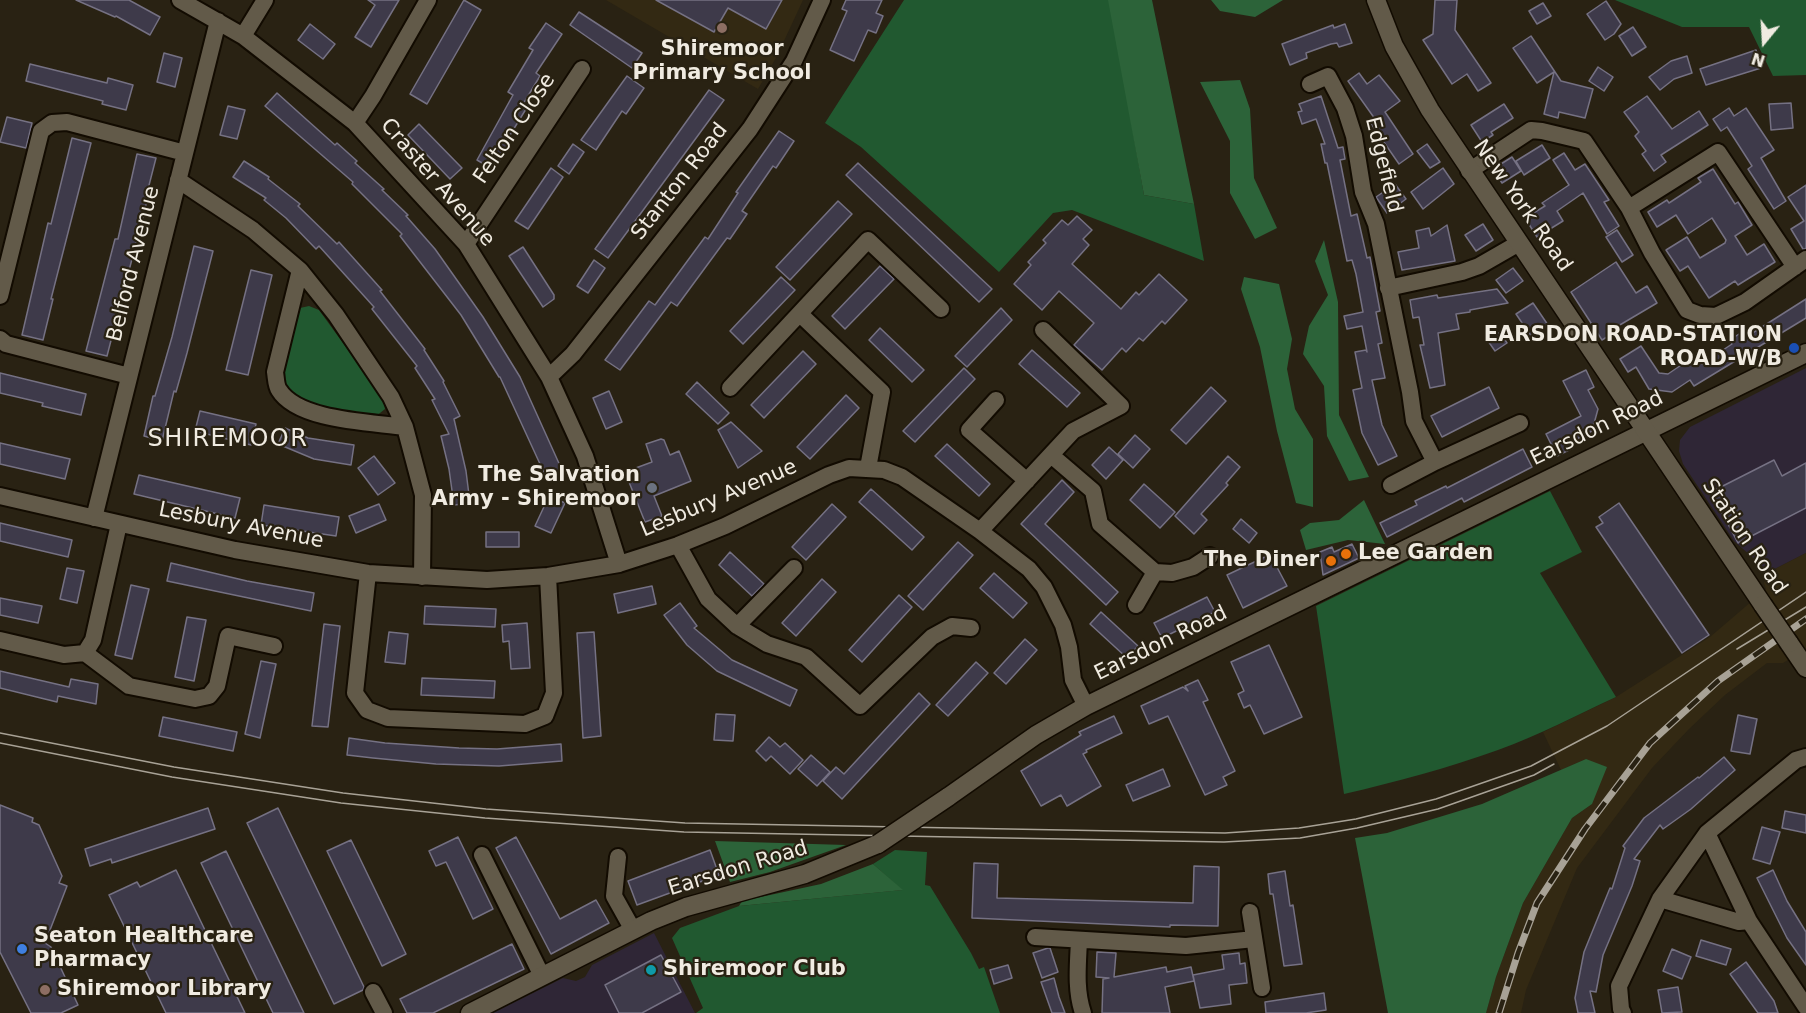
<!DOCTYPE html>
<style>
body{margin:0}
#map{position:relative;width:1806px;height:1013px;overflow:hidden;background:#292213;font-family:"DejaVu Sans",sans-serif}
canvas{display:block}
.north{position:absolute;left:1734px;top:12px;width:60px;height:60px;-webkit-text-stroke:4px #292213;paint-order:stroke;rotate:198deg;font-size:16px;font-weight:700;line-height:24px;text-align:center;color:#f0ebe1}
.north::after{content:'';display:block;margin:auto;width:21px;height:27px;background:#f0ebe1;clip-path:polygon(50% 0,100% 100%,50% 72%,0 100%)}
</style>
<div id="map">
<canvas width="1806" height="1013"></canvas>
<div class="north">N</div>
</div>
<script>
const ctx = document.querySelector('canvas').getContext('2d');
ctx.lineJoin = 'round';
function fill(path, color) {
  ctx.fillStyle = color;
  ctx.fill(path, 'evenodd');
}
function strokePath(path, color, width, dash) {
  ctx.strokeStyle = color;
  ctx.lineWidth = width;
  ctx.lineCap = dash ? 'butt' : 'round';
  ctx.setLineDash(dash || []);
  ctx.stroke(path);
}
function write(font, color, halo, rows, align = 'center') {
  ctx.font = font + ' "DejaVu Sans",sans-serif';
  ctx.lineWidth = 4.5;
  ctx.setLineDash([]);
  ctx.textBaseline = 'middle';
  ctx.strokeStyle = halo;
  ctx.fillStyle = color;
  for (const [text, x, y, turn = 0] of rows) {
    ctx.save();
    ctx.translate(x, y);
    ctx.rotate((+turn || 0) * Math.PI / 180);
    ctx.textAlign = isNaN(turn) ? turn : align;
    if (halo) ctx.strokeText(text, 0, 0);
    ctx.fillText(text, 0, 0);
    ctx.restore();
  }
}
fill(new Path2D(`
 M1806,368V553L1769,572L1734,541L1683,464L1679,451L1680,440L1690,427Z
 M654,933L695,1013H493L563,978L576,981L585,977L592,965Z`), '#2f2636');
fill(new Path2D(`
 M606,0H803L777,56L758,89Z
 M1806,553V649L1783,663H1767L1725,695L1689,729L1652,768L1577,868L1526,990L1521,1013H1486L1496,977L1523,903L1572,818L1592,804L1586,759L1561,770L1543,732L1616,697L1710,637L1766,589L1764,583L1769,572Z`), '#332913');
fill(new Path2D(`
 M904,0H1110L1144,195L1194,204L1204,261L1072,210L1053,213L999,272L861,147L825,123Z
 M1615,0H1806V75L1773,76L1749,27H1682Z
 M309,306L319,310L383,398L385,409L375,417L310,408L284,386L281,371L295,316L300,308Z
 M1550,491L1582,552L1540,573L1616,697C1577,715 1539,735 1498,750C1448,768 1396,782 1344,794L1316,606Z
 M895,850L927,852L925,885L930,886L971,953L979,969L984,967L1000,1013H696L703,1008L672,938L680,928L739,906L902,890L873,864Z`), '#215930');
fill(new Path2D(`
 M1108,0H1152L1194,204L1144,195Z
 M1211,0H1283L1255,17L1220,11Z
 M1240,80L1250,109L1254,178L1277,228L1255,239L1230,193V141L1200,82Z
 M1324,240L1338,302L1339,415L1369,477L1349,481L1327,436L1324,386L1303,354L1309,326L1328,295L1315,261Z
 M1244,277L1279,284L1292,339L1287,369L1295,409L1313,439V507L1296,503L1277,431L1260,347L1241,289Z
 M1364,500L1385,544L1348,540L1306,550L1300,530L1310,523L1339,520Z
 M1586,759L1607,767L1592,804L1572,818L1523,903L1496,977L1486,1013H1388L1355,838L1387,833L1482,804Z
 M715,841L846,845L770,872L730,882Z
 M873,864L903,890L739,906L742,901L821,884Z`), '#2c6339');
const building = new Path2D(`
 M76,0H129L160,17L150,35L116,16L115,17Z
 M368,0H399L371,47L355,37L375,5Z
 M464,0L481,10L427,104L410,94Z
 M656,0H782L766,29L728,8L714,32Z
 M846,0H882L876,13L883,16L876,33L868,30L854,61L830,50L847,11L842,9Z
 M1435,0H1457L1455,30L1491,83L1478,91L1467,74L1452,84L1423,40L1433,34Z
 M1606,1L1621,24L1614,34L1605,40L1587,14Z
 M1543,3L1551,16L1537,24L1529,11Z
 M579,12L642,53L632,68L570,25Z
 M546,23L562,34L536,73L540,76L522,106L526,109L507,140L510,142L494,170L477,160L513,95L508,92L533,50L529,48Z
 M310,24L335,44L323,59L298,40Z
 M1345,24L1352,43L1339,47L1337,43L1331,44L1306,53L1307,58L1290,65L1282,44L1333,25L1334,28Z
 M1633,27L1646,47L1632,56L1619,36Z
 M1531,36L1561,81L1593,89L1585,118L1559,112L1558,118L1544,114L1554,72L1537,83L1513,48Z
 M1756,50L1761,68L1706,85L1700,69Z
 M164,53L182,58L175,87L157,82Z
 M1687,56L1692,73L1674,79L1660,90L1649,77L1671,61Z
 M30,64L107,83L108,78L133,85L126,110L102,104L103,101L26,81Z
 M1598,67L1613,77L1604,91L1589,81Z
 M1359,73L1367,84L1379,75L1400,101L1385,112L1413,154L1399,164L1370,122L1375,119L1348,81Z
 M627,76L644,88L626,114L622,111L596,150L581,140Z
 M709,90L724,100L608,258L595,249Z
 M277,93L307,120L335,145L337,143L357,161L355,163L384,189L382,190L408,215L406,216L435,249L483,317L520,377L562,470L546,477L500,377H499L461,315L400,236L402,234L352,184L353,182L265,106Z
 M1321,96L1338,148L1343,147L1345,159L1340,160L1351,216L1357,214L1367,258L1370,257L1380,311L1376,312L1382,343L1378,344L1385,378L1372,380L1382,425L1397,456L1378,465L1362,433L1353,390L1362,388L1355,352L1366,350L1367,352L1362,326L1347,329L1344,316L1363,312L1356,274L1352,260L1347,261L1327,163H1325L1321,144H1325L1316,119L1302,124L1298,112L1302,111L1299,104Z
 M1647,96L1672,129L1699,111L1708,125L1661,155L1666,162L1654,171L1642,154L1646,151L1635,136L1639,132L1624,112Z
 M1791,103L1793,128L1771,130L1769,104Z
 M1504,104L1513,118L1491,132L1493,135L1482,142L1471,125Z
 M228,106L245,110L237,139L220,135Z
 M1729,108L1734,116L1746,108L1774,150L1761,158L1786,201L1774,209L1748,169L1752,166L1727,127L1721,131L1713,119Z
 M7,117L32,123L26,148L0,142Z
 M419,124L462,168L450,179L408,135Z
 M779,131L794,141L776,168L773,166L742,211L747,214L730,239L727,238L677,306L671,302L620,370L605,360L649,301L655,305L705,237L708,239L738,193L736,192Z
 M72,138L91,143L51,299H53L43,340L22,335L48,223L51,224Z
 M573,144L584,152L569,174L558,166Z
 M1427,144L1440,162L1430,168L1417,151Z
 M1542,145L1550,158L1524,175L1516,161Z
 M1564,153L1575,170L1585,164L1609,200L1604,202L1619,226L1607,234L1583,193L1557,211L1563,221L1537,237L1525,218L1545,206L1542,203L1569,185L1553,160Z
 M137,154L156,158L146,197H148L107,356L86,351L115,239H118Z
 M1512,157L1521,171L1502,183L1493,169Z
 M244,161L269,177L268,179L300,204L298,206L337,244L339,242L382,290L380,291L425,349L424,350L444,381L443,382L460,416L454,419L466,471L470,503L454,505L449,469L441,436L449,434L432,400L435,399L415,368L417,366L372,309L374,307L319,246L316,249L286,218L264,200L266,198L233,177Z
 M858,163L992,289L979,302L846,175Z
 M551,168L563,177L528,229L515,221Z
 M1443,168L1454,184L1423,209L1411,192Z
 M1713,169L1735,204L1738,202L1752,225L1735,236L1747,255L1764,244L1775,262L1738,285L1735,281L1709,298L1688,266L1680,271L1666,250L1687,237L1700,258L1725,243L1726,240L1712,218L1688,234L1676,215L1657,227L1648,212L1667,200L1669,203L1701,182L1698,178Z
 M1395,184L1406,199L1387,213L1376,197Z
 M1806,185V249H1803L1791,229L1804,221L1788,197Z
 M838,201L852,214L790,280L776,267Z
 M1077,216L1092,230L1083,239L1089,245L1072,264L1121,309L1136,292L1139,295L1159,274L1187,300L1165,324L1162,321L1143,341L1139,338L1126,352L1122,348L1102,370L1074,345L1094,323L1059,291L1042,310L1014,284L1031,265L1028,262L1046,243L1043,240L1062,220L1068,225Z
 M1483,224L1493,240L1476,251L1465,235Z
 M1447,225L1455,261L1402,270L1398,252L1419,248L1416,231L1429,228L1431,236Z
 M1617,230L1633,255L1622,262L1606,237Z
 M194,246L213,251L187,353L176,392L174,391L162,441L144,436L153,396H155L172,337Z
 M523,247L554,295V299L543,307L509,256Z
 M594,260L605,268L588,293L577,286Z
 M1616,262L1636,293L1647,286L1657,303L1613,329L1615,332L1602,340L1571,292Z
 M880,266L894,279L845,329L832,316Z
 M1513,268L1523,281L1506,293L1496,280Z
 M251,270L272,275L248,375L226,370Z
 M781,277L795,290L743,344L730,331Z
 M1497,289L1508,303L1470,310V312L1456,314L1459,329L1438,333L1445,385L1430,388L1420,345H1424L1419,317L1413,318L1410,300L1437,295L1438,298Z
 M1806,299V318L1694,386L1690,380L1672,392L1649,389L1636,367L1628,372L1620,359L1641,346L1659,373L1668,374L1696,355L1702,364L1732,344L1730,340L1739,334L1743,339Z
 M1533,303L1548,325L1531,336L1516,314Z
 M1001,308L1012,320L967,367L955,356Z
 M880,328L924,370L912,382L869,340Z
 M1500,332L1507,343L1495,351L1488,341Z
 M1032,350L1080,393L1067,407L1019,364Z
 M803,351L816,364L764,418L751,405Z
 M964,368L975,379L915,442L903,431Z
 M1586,370L1594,387L1588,390L1598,409L1592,431L1571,442L1573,448L1557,456L1546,434L1581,416L1563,381Z
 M0,373L86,394L81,415L42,406L43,403L0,393Z
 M697,382L729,413L718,424L686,394Z
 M1211,387L1226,401L1186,444L1171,430Z
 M1489,387L1499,408L1442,437L1431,416Z
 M609,391L622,422L606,429L593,398Z
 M846,395L859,408L810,459L797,447Z
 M200,411L256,424L251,445L195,431Z
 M731,422L762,451L738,468L718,430Z
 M285,428L308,438L354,445L351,465L314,459L278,444Z
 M1135,435L1150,449L1133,468L1118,454Z
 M661,439L664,440L670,455L679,451L691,481L654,496L662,516L645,522L625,472L652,462L646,444Z
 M0,443L70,459L65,479L0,464Z
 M947,444L990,484L979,496L935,456Z
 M1109,447L1123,460L1106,479L1092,465Z
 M1523,449L1532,467L1464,502L1462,498L1387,537L1380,523L1417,505L1415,501L1446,486L1447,488Z
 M374,456L395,483L378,495L358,468Z
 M1228,456L1240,467L1226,483L1228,485L1201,514L1207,520L1194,534L1175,516Z
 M1774,460L1782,476L1806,463V508L1738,543L1711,492Z
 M139,475L240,498L235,518L134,494Z
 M1062,480L1074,492L1045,524L1118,592L1106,605L1021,524Z
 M1144,484L1175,512L1160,528L1130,500Z
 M871,489L924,537L912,550L859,502Z
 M549,496L565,503L551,533L535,526Z
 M1619,503L1709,635L1682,653L1596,527L1603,523L1599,517Z
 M379,504L386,520L356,533L349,516Z
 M832,504L846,517L806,560L792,547Z
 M264,505L339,517L336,536L261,525Z
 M1241,519L1257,533L1249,543L1233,529Z
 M0,523L72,540L68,557L0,541Z
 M486,532H519V547H486Z
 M958,542L973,555L923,610L908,596Z
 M1352,544L1359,558L1323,575L1320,552L1332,547L1334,552Z
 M730,552L764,584L752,596L719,565Z
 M1267,556H1271L1287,586L1243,608L1227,575Z
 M171,563L247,581L314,593L311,611L167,581Z
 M67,568L84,571L77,603L60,599Z
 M994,573L1027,603L1013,618L980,588Z
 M822,579L836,592L796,636L782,623Z
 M131,585L149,589L132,659L115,655Z
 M652,586L656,604L618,613L614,594Z
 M899,595L912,607L862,662L849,650Z
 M1207,597L1215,612L1162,638L1154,623Z
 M0,598L42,606L38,623L0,615Z
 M680,603L697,626L694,628L732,660L797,690L790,706L717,671L687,645L664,615Z
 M425,606L496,609L495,627L424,624Z
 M1101,612L1138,646L1127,658L1090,624Z
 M187,617L206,620L194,681L175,677Z
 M527,623L530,668L511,669L509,641L503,642L502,625Z
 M324,624L340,626L328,727L312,726Z
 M389,632L408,634L405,664L385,662Z
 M594,632L601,736L583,738L577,633Z
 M1025,639L1037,650L1006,684L994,673Z
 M1269,645L1302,717L1264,734L1250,705L1244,708L1238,694L1244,691L1231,662Z
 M261,661L276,664L260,738L245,734Z
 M976,662L988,673L948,716L936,705Z
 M0,671L69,687L71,679L98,684L96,704L58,696L57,702L0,688Z
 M422,678L495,681L494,698L421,695Z
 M1198,680L1208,700L1203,702L1235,771L1223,777L1227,785L1205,795L1168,716L1149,724L1141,706L1183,687L1188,691L1185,686Z
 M919,693L930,704L842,799L823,781L836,767L844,774Z
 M716,714L735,715L733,741L714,740Z
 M1738,715L1757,719L1750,754L1731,751Z
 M1114,716L1122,733L1086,750L1087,752L1083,754L1101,786L1067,806L1061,795L1041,806L1021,771L1081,735L1079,732Z
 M163,717L237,732L233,751L159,736Z
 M769,737L780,747L785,743L803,760L790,774L771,756L766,761L756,751Z
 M349,738L385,743L459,748L497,749L561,744L562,761L499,766L436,764L373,758L347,755Z
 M811,755L830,772L817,786L798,769Z
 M1724,757L1735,770L1691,809L1663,829L1660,825L1634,859L1640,861L1632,886L1603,955L1596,992L1590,991L1595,1013H1578L1575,998L1584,952L1610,888L1612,889L1625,848L1623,846L1644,818L1698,777L1699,778Z
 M1163,769L1170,786L1133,801L1126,785Z
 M0,805L33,818L32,822L39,825L62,876L59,883L67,886L45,943L51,947L78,1005L61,1013H31L0,952Z
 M208,808L215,829L112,863L111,859L90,866L85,849Z
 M278,808L364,987L363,990L334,1004L247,823Z
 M1785,811L1806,815V833L1782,828Z
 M1762,827L1780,832L1770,864L1753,859Z
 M458,837L493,909L473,919L446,862L436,866L429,851Z
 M516,837L560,919L596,900L609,923L551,954L496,848Z
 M351,840L406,954L382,966L327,851Z
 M710,850L719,875L637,905L628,881Z
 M226,851L304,1013H273L201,863Z
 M974,863L998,864L997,898L1193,903L1194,866L1219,867L1218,926L1170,925V927L972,918Z
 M176,870L245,1013H166L109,895L137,882L140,887Z
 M1773,870L1787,901L1806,932V965L1787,938L1757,878Z
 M1285,871L1290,906L1293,905L1302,964L1284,966L1273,894H1270L1268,874Z
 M1701,940L1731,949L1726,965L1696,956Z
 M512,944L524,969L433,1013H407L400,999Z
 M1048,948H1050L1058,972L1042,978L1033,953Z
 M1672,949L1691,957L1682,979L1663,971Z
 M1097,952L1116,953L1114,977L1166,967L1167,972L1191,967L1194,981L1165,987L1170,1013H1102L1103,979L1109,978L1096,977Z
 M1239,953L1240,964L1245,963L1247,983L1229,985L1231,1004L1200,1008L1193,975L1224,969L1222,955Z
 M661,955L681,992L642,1013H619L605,985Z
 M1746,962L1774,1001L1778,1013H1758L1730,974Z
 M1008,965L1012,978L994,984L990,970Z
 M1054,978L1059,997L1065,1013H1052L1041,982Z
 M1678,987L1682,1012L1662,1013L1658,990Z
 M1324,993L1326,1010L1306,1013H1266L1265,1002Z`);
fill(building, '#3e3a4a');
strokePath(building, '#757183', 1.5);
const minor = new Path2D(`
 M180,0L243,36L355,123L466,244L549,377L585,456L619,564
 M243,36L265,0
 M1310,84L1328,76L1345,108L1354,136L1363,192L1376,224L1410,392L1414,421L1435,462L1520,423
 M355,123L373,96L428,0
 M1469,171L1531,130L1542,131L1584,141L1629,208L1652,253L1687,310L1700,315L1716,316L1745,302L1806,259
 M178,180L253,230L300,270L336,315L391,397L405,427L423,495L422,577
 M1629,208L1718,152L1795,267
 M466,244L582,69
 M300,270L275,372C276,378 276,386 279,390C298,421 371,422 405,427
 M1388,288L1462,272L1479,266L1519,243
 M0,296L41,131L52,123L67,122L185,153
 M800,314L882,392L868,468
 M0,339L6,344L129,376
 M549,377L573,354L750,129L794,61L822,0
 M730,388L868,240L941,309
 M996,400L969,430L1027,481
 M1051,455L1093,491L1100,524L1155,572L1172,573L1193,567L1210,556
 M1391,485L1435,462
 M0,496L235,550L368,573L487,580L548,576L619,564L678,545L725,526L829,475L849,468L884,470L902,477L980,531L1029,569L1044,587L1063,625L1069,647L1073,680L1086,706
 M94,518L218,21
 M980,531L1073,431L1121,406L1043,330
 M678,545L708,599L737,626L767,644L806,657L860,706L932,637L952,626L971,628
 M368,573L355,693L367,710L388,718L525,724L545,716L554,693L548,576
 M1136,605L1155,572
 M737,626L794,568
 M0,640L64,655L85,653L93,640L119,524
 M85,653L129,686L195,699L209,696L217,686L228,636L274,646
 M1707,833L1749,921L1806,1007
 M482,855L542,976
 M618,857L614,896L633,930
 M1660,899L1739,922L1749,921
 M1250,912L1262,988
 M1035,937L1186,946L1254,939
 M1079,940C1078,965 1075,989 1083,1013
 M373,992L384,1013
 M1623,1013L1621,1009L1619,986L1660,899L1707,833L1796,760L1806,757`);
const tertiary = new Path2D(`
 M948,797L1036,735L1086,706L1806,353
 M470,1013L651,921L686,907L805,874L878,844`);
const secondary = new Path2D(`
 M1376,0L1394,46L1430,110L1763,605
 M1789,643L1806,668`);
strokePath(minor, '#120b01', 20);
strokePath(tertiary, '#120b01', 21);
strokePath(secondary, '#120b01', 21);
strokePath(minor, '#625a49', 16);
strokePath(tertiary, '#625a49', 18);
strokePath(secondary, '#625a49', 18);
strokePath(new Path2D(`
 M1737,649L1806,607
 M0,733L174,767L343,793L486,809L685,823L1225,833L1299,828L1356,819L1436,799L1531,766L1607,726L1806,592
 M0,743L172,777L341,803L485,818L684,832L1224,842L1300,838L1357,828L1438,809L1534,775L1554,764`), '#a8a296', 1.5);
const rail = new Path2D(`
 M1499,1013L1518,953L1537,903L1585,829L1650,743L1718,681L1806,619`);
strokePath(rail, '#a8a296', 7);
strokePath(rail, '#292213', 4.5, [14]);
const tertiaryBridge = new Path2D(`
 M878,844L948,797`);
const secondaryBridge = new Path2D(`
 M1763,605L1789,643`);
strokePath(tertiaryBridge, '#120b01', 21, []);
strokePath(secondaryBridge, '#120b01', 21, []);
strokePath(tertiaryBridge, '#625a49', 18);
strokePath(secondaryBridge, '#625a49', 18);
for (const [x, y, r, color] of [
 [722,28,6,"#8d6e63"],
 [1794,348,6,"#1a4fb4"],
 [652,488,6,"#6b7280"],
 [1346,554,6,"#e8710a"],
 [1331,561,6,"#e8710a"],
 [22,949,6,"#3f7fe0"],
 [651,970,6,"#0f9aa8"],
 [45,990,6,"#8d6e63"]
]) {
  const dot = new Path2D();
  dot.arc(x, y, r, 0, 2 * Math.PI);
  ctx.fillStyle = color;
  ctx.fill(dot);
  strokePath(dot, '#292213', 2);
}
write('bold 21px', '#f0ebe1', '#292213', [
 ["Shiremoor",722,50,"center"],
 ["Primary School",722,74,"center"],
 ["EARSDON ROAD-STATION",1782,336,"right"],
 ["ROAD-W/B",1782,360,"right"],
 ["The Salvation",640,476,"right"],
 ["Army - Shiremoor",640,500,"right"],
 ["Lee Garden",1358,554],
 ["The Diner",1319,561,"right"],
 ["Seaton Healthcare",34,937],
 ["Pharmacy",34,961],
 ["Shiremoor Club",663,970],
 ["Shiremoor Library",57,990]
], 'left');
write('21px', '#f0ebe1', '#292213', [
 ["Felton Close",515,129,-56],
 ["Edgefield",1383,165,76],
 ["Stanton Road",680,182,-52],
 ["Craster Avenue",437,183,49],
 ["New York Road",1522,206,55],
 ["Belford Avenue",134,264,-76],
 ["Earsdon Road",1597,429,-26],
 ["Lesbury Avenue",719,499,-23],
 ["Lesbury Avenue",241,526,11],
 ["Station Road",1744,537,56],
 ["Earsdon Road",1161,644,-26],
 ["Earsdon Road",738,869,-17]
]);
ctx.letterSpacing = '1.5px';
write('24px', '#f0ebe1', '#292213', [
 ["SHIREMOOR",228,440]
]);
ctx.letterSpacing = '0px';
</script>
